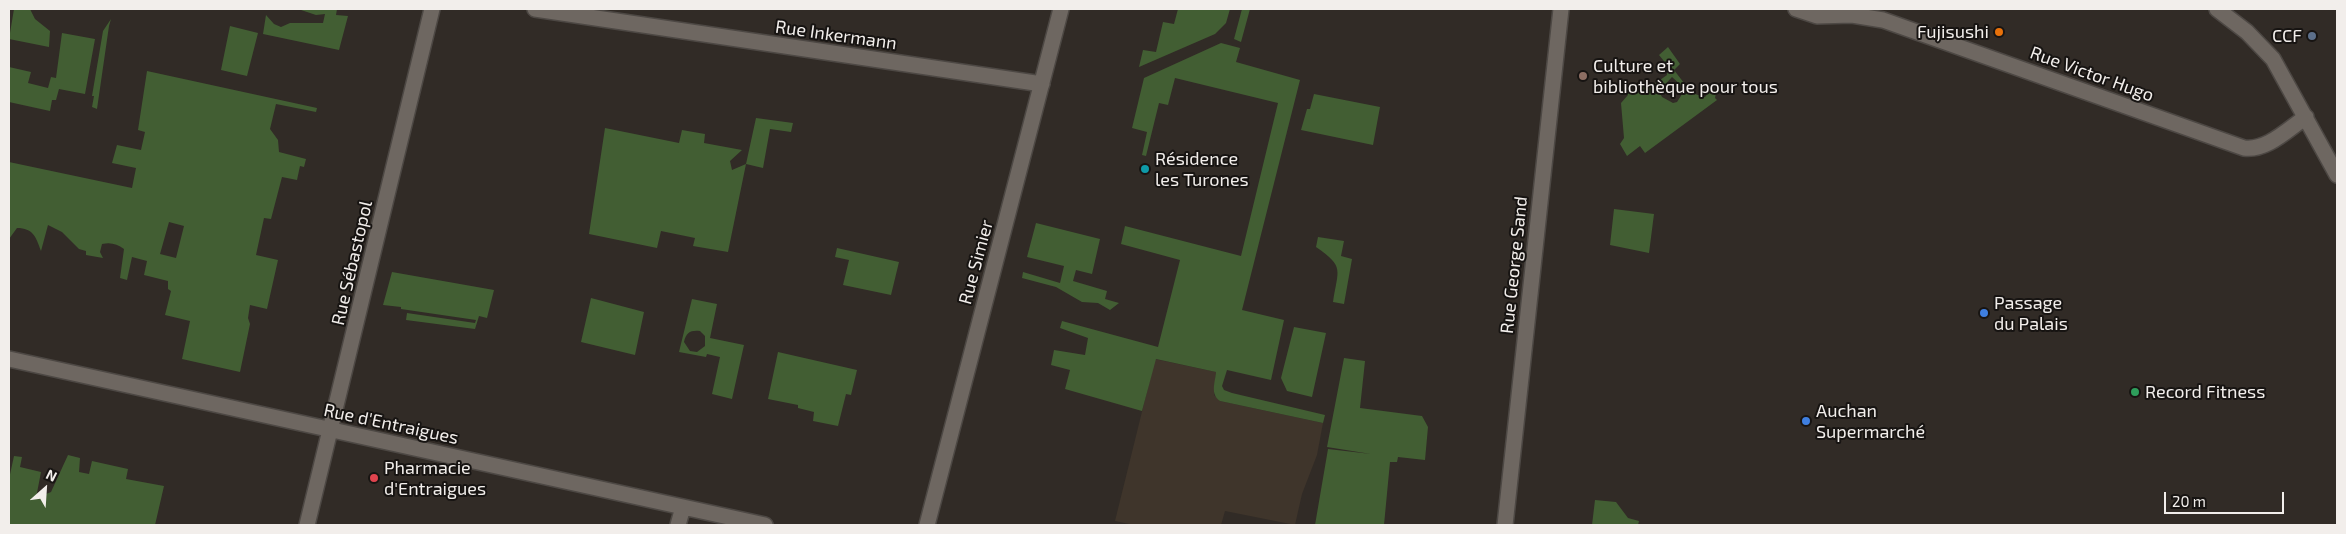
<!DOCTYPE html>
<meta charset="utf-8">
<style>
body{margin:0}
#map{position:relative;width:2346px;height:534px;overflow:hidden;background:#312b26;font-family:"Exo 2",sans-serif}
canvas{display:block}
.frame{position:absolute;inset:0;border:10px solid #f2eeeb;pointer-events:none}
.north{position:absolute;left:20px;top:464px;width:50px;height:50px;-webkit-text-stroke:4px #171412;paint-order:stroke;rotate:26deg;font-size:14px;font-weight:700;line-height:20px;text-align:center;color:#f2eeeb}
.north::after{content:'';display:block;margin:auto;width:18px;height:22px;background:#f2eeeb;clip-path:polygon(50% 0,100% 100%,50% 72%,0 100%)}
.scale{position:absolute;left:2164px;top:492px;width:120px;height:22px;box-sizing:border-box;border:2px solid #f2eeeb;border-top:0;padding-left:6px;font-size:15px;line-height:18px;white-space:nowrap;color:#f2eeeb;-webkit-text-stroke:4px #171412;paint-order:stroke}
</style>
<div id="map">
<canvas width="2346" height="534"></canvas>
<div class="frame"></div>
<div class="north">N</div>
<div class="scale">20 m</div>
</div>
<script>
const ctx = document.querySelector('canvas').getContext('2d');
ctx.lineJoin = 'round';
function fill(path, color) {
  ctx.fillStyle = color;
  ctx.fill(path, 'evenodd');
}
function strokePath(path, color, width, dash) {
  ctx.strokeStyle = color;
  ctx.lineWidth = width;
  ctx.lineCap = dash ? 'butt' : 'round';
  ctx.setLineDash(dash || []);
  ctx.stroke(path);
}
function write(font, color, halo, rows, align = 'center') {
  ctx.font = font + ' "Exo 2",sans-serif';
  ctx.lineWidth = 4;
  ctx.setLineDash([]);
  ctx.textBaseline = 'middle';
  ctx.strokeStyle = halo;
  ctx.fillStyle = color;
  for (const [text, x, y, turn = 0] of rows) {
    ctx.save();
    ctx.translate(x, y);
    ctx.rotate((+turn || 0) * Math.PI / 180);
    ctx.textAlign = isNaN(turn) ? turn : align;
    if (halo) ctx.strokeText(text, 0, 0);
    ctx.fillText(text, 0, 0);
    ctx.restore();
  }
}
fill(new Path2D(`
 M1155,359L1216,372L1214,395L1220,401L1323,423L1317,455L1302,494L1295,525L1225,511L1221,525H1134L1115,521Z`), '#3f352b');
fill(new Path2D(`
 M14,9H30L35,19L50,31L49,47L9,39Z
 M298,9H337L336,15L348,16L339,50L263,34L266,15L274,24L281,27L290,23H323L325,14L316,15Z
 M1178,9H1230L1226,23L1215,34L1139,67L1143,50L1156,52L1163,22L1174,24Z
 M1242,9H1250L1241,42L1234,39Z
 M111,19L109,26L97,109L92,107L94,96H92L103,31Z
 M230,26L258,33L247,76L221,70Z
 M62,33L95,39L85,94L59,89L56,100H52L50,111L9,102V67L31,72L28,83L48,88L51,77L56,78Z
 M1221,43L1240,48L1236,62L1300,80L1242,310L1284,320L1271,380L1227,370L1222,386L1224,390L1232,393L1325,415L1323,423L1220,401C1210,394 1215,383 1216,372L1156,359L1142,411L1065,389L1070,370L1051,365L1054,350L1085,355L1088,338L1060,328L1062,321L1158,347L1180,260L1121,244L1125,226L1241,256L1278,103L1175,78L1168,105L1159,103L1146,156L1142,155L1147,132L1132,128L1144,78Z
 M1668,47L1680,64L1674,70L1684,83L1689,85L1688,92L1705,97L1710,91L1716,93L1715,98L1717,100L1645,153L1640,146L1627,156L1620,144L1624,138L1621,103L1628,95L1621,88L1624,86L1629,91H1638L1646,83L1653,85L1667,75L1668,66L1659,55ZM1672,77L1683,87L1684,91L1677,102L1673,103L1662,97L1659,91Z
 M147,71L317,108L316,112L276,104L270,129L278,140L279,152L306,159L304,167L300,166L297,180L282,177L271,219L264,218L256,255L278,260L267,309L250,305L248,318L250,324L240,372L182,359L190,321L165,315L171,291L168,289V281L144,275L147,261L132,257L127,280L120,278L124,249C117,244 111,242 102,244L100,252L103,258L86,255V251L79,249L62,232L48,225L41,251C36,237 33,228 17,228L9,239V162L132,188L136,168L112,163L117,145L141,150L145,132L138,130ZM169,222L184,226L176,258L160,254Z
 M1314,94L1380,107L1373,145L1301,130L1307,109H1310Z
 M756,118L793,123L791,132L770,129L763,168L746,164L728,252L693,246L695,238L661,231L657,248L589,234L605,128L679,143L682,130L705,134L704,143L742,150L730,161L732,170L746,164Z
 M1614,209L1654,214L1649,253L1610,245Z
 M1036,223L1100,239L1092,274L1076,270L1073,281L1107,291L1105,299L1119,303L1110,310L1098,303L1082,302L1056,287L1022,278L1023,272L1060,283L1064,266L1027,257Z
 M1318,237L1344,241L1341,256L1352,259L1344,304L1333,302C1338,269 1345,267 1316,247Z
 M837,248L899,262L891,295L843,285L849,260L835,257Z
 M392,272L494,290L487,318L479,316L475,329L406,320L407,313L475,323L476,320L401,309V307L383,305Z
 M591,298L644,312L635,355L581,342Z
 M692,299L717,304L710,338L744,345L732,399L712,394L720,357L707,354L706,357L679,352ZM700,331L705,336V346L697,352L690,351L684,342C686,332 691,330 700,331Z
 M1294,327L1326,333L1312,397L1287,391L1281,378Z
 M778,352L857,370L851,395L846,394L838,426L813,421L814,412L798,408V405L768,399Z
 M1344,358L1365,361L1360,408L1422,416L1428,427L1425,460L1398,457L1397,462H1390L1384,525H1315L1328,449L1371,454L1327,447Z
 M68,455L80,458L79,472L89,474L92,461L128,469L126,479L164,486L155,525H9V479L14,456L22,457L20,467L41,472L36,498L51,492Z
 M1595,500L1616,502L1628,518L1639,521L1638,525H1592Z`), '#425e33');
const street = new Path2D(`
 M535,9L1042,84
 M1796,9L1817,16L1852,15L1883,20L2244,148C2267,151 2288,129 2306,117
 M2217,9L2247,32L2273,59L2337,175
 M9,359L765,525
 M307,525L432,9
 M678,525L683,507
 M927,525L1061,9
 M1505,525L1561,9`);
strokePath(street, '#4d4844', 18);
strokePath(street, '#6e6761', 15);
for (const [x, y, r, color] of [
 [1999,32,5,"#e8710a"],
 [2312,36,5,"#5c6f8a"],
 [1583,76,5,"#8d6e63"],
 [1145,169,5,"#0f9aa8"],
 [1984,313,5,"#3f7fe0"],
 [2135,392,5,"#2e9e5b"],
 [1806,421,5,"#3f7fe0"],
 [374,478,5,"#e0444e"]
]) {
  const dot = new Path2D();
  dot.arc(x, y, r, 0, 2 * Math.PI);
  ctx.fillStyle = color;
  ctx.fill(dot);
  strokePath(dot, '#171412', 2);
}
write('18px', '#f2eeeb', '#171412', [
 ["Fujisushi",1989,32,"right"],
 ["CCF",2302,36,"right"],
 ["Culture et",1593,66],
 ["bibliothèque pour tous",1593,87],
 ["Résidence",1155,159],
 ["les Turones",1155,180],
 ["Passage",1994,303],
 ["du Palais",1994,324],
 ["Record Fitness",2145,392],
 ["Auchan",1816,411],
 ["Supermarché",1816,432],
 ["Pharmacie",384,468],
 ["d'Entraigues",384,489]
], 'left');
write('18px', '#f2eeeb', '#171412', [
 ["Rue Inkermann",836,35,8],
 ["Rue Victor Hugo",2092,74,20],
 ["Rue Simier",976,262,-75],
 ["Rue Sébastopol",352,263,-77],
 ["Rue George Sand",1514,265,-84],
 ["Rue d'Entraigues",391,424,12]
]);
</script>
